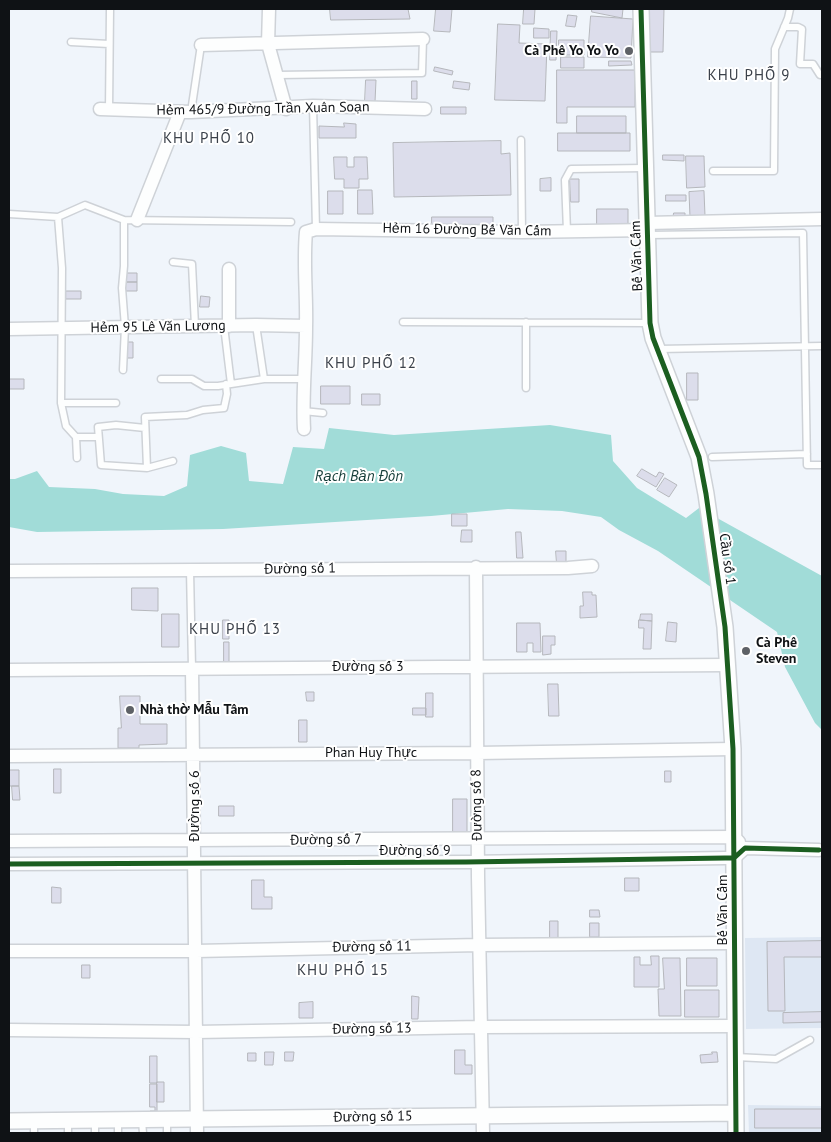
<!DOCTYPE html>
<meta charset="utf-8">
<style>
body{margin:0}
#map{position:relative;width:831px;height:1142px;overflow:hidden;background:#f0f5fb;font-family:"PT Sans",sans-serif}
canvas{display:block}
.frame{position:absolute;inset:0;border:10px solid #0f1215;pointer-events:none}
</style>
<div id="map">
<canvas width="831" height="1142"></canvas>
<div class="frame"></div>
</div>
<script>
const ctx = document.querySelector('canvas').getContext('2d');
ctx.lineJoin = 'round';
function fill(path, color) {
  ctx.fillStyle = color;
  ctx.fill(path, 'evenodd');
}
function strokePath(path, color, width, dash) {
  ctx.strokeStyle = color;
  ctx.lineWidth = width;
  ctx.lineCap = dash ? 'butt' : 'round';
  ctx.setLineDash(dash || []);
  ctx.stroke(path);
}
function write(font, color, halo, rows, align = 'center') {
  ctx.font = font + ' "PT Sans",sans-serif';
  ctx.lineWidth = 4;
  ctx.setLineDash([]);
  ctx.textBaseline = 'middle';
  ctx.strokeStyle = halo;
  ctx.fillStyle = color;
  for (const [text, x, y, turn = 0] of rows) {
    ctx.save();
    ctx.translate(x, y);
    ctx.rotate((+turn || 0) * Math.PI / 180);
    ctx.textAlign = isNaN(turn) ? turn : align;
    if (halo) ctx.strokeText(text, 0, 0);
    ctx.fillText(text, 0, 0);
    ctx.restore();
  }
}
fill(new Path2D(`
 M822,937V1028L746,1029L745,938Z
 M748,1105L822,1106V1133H749Z`), '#dee7f3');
fill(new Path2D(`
 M550,425L611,435L613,461L637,488L686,518L699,508L822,576V730L815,723L785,667L777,632L658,551L619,530L601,517L562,511L508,509L431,516L223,529L37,532L9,527V479H15L37,471L49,487L95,489L123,494L164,496L187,486L190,455L221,446L246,453L249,481L283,484L293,447L324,449L329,428L394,435Z`), '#a1dcd8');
const building = new Path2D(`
 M330,9H408L410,19L331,20Z
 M436,9H452L450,32L434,31Z
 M524,9H535L534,24H523Z
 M592,9H623L622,18L592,12Z
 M648,9H664L663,52H647Z
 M568,15L577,16L575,27L566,26Z
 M591,16L633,19L631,58L588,57Z
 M498,24L520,25L519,43L547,44L545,101L495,100Z
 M534,28L549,29V38H534Z
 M551,31H557L556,60H550Z
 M559,40H584V55H559Z
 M561,57H584V68H561Z
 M609,61H631L632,65L609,66Z
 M435,67L453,71L452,75L434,71Z
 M557,70H635V107H567V123H557Z
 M366,80H376L375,102L365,101Z
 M412,81H417V99H412Z
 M454,81L470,83L469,90L453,88Z
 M441,107H466V114H441Z
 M577,116H626V133H577Z
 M344,123L356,124V138H319V126L344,127Z
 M558,133H630V151H558Z
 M501,141V154L510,153L511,195L394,197L393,143Z
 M663,155H684V161L663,160Z
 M686,156H704L705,187L687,188Z
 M334,157H347V167H354V157H367L368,179H359V188H344V179H335Z
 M551,178V191H540V179Z
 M570,179H579V202H571Z
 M358,190H372L373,214H358Z
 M328,191H343V214H328Z
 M704,191L705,216L690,217L689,192Z
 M666,195H686V201H666Z
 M597,209H628V225L597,226Z
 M674,213H685V219H673Z
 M432,217H493V226H432Z
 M125,273H137V282H125Z
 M125,282H137V291H125Z
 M66,291H81V299H66Z
 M201,296L210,297L209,307H200Z
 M126,342H133V358H125Z
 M687,373H698V400H687Z
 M9,379H24V389H9Z
 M321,386H350V404H321Z
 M362,394H380V405H362Z
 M642,469L656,477L659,472L664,474L656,487L637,476Z
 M665,478L677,485L669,497L657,490Z
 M452,514H467V526H452Z
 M462,530H472V542H461Z
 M516,532H521L523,558H517Z
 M556,551H566V564H557Z
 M132,588H158V611L132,610Z
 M583,592H592V595H596L597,617L580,618V606H583Z
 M162,614H179V647H162Z
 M641,614H652V621L640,620Z
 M223,620H229V639H223Z
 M639,620L652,621L651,649H643L644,628H639Z
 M668,622L677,623L676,642L666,641Z
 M517,623H540L541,652H533V643H527V652H517Z
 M543,636H555V645H551V654L543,655Z
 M224,642H229V662H224Z
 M548,684H558L559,716H549Z
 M306,692H314V701H307Z
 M426,693H433V717H426Z
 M120,696H140V724H167V744L139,745V748H118V728H121Z
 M413,708H426V715H413Z
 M299,720H307V742H299Z
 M54,769H61V793H54Z
 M9,770H19V786H9Z
 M665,771H671V782H665Z
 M12,786H19L20,800H13Z
 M453,799H467V832H453Z
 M219,806H234V816H219Z
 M625,878H639V891H625Z
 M252,880H264V897H272V909H252Z
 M52,887L61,888V903H52Z
 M590,910H599L600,917H590Z
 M550,921H558V939H550Z
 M590,923H599V937H590Z
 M822,941V957H784L785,1011H768L767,942Z
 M651,956H659V987H634V957H640V965H651Z
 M663,958H680L681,1016H659L658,989H664Z
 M687,958H717V986H687Z
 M82,965H90V978H82Z
 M685,990H719V1017H685Z
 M412,996L419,997L418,1019H412Z
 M313,1002V1018H299V1003Z
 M822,1012V1022L783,1023V1013Z
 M455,1050H465V1065H472V1074H455Z
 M265,1052H274L273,1065H265Z
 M285,1052H294L293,1061H285Z
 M712,1052H717L718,1062L701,1063L700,1055L712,1054Z
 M248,1053H256V1061H248Z
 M150,1056H157V1083H150Z
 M157,1082H164V1102H157Z
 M150,1084H157V1113H150V1111H155V1107H150Z
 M755,1109H822V1128H755Z`);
fill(building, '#dcddeb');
strokePath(building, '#b5b7bc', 1);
const service = new Path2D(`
 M784,27H798L802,29L800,64H813L820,75H822
 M71,42L109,44
 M277,75L422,73L423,39
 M313,106L316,229
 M109,110L110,9
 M191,112L201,45
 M521,140L522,232
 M713,171H774L775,49L788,18L790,9
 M9,214L58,217L85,205L124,220L291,222
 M58,217L62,268L61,403L66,426L76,437L77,458
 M567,231L565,180L571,169L644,168
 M648,235L803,233L807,465H822
 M173,262L192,264L195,326
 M403,322L649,323
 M526,322V388
 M256,325L264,379
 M224,326L231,384
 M659,349L822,346
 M123,370L125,327L122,288L124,266V220
 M161,379H192L204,386H218L264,379H305
 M61,403H116
 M303,411L323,413
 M145,428L116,425L98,427L101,465L147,468L173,461
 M76,437H98
 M712,457L807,454
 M147,468L145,417L187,415L203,410L224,408L227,394L226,384
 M190,570L192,668
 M736,1057L776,1059L810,1040
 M167,1120V1133
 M68,1121V1133
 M95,1121V1133
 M118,1121V1133
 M142,1121L143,1133
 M34,1122V1133`);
const minor = new Path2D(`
 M269,9L268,44L286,109
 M201,45L423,39
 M100,109L191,112L313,106L425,109
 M137,220L180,112
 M647,223L822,219
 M229,326V269
 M9,329L256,325L306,326
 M304,429C302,396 306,362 306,328C307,296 303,264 306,232L316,229L522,232L648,230
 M476,567L478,877L483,1133
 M9,571L568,568L592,566
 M192,668L197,1133
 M9,670L727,665
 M9,756L477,753L733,749
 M9,841L734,837L739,842
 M9,864L466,862L725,858H734L745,848L819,850
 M9,951H196L479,945L735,943
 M9,1030L196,1032L481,1027L736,1026`);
const tertiary = new Path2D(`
 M641,9L650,323L653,338L699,457L706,494L725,627L733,749L736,1133
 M9,1121L736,1113`);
strokePath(service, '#ced2d7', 9);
strokePath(minor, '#ced2d7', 15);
strokePath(tertiary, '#ced2d7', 18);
strokePath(service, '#fdfefe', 6);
strokePath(minor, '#fdfefe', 12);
strokePath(tertiary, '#fdfefe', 15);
strokePath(new Path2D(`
 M641,9L650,323L653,338L699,457L706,494L725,627L733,749L736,1133
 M9,864L466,862L725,858H734L745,848L819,850`), '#1b5e20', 5);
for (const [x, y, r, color] of [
 [629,51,5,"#5e6166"],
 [746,651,5,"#5e6166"],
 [130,710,5,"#5e6166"]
]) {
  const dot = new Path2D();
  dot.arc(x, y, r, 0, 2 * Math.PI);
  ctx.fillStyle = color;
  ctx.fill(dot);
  strokePath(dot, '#fff', 2);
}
write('bold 14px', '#0f1215', '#fff', [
 ["Cà Phê Yo Yo Yo",619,51,"right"],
 ["Cà Phê",756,643],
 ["Steven",756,659],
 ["Nhà thờ Mẫu Tâm",140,710]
], 'left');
write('14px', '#0f1215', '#fff', [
 ["Hẻm 465/9 Đường Trần Xuân Soạn",263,109,-1],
 ["Hẻm 16 Đường Bế Văn Cấm",467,230,1],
 ["Bế Văn Cấm",637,256,-92],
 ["Hẻm 95 Lê Văn Lương",158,327,-1],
 ["Cầu số 1",727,559,82],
 ["Đường số 1",300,569,-1],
 ["Đường số 3",368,667],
 ["Phan Huy Thực",371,753],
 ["Đường số 8",477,805,-91],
 ["Đường số 6",195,806,-90],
 ["Đường số 7",326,840,-1],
 ["Đường số 9",415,851],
 ["Bế Văn Cấm",723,910,-90],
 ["Đường số 11",372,947,-1],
 ["Đường số 13",372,1029,-1],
 ["Đường số 15",373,1117,-1]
]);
ctx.letterSpacing = '1px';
write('15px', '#3b414a', '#fff', [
 ["KHU PHỐ 9",749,76],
 ["KHU PHỐ 10",209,139],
 ["KHU PHỐ 12",371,364],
 ["KHU PHỐ 13",235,630],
 ["KHU PHỐ 15",343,971]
]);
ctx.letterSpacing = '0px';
write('italic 15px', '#153d39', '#fff', [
 ["Rạch Bần Đôn",359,477]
]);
</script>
